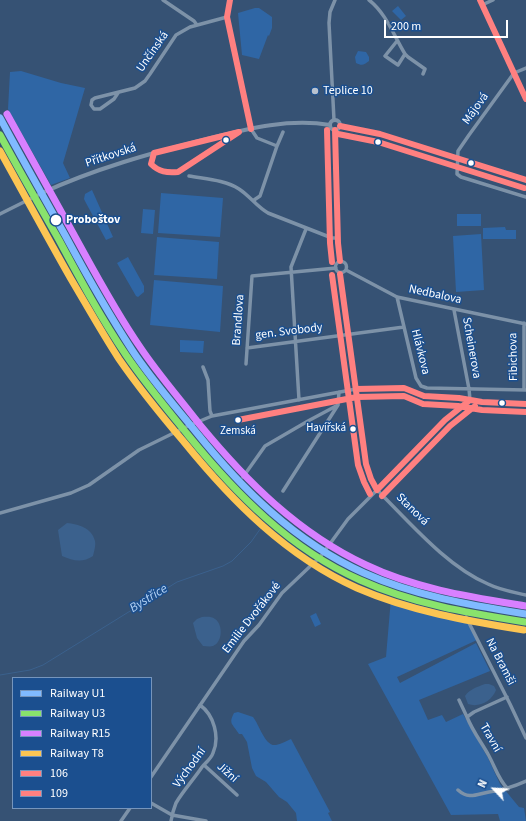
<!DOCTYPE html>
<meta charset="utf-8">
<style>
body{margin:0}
#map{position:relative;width:526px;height:821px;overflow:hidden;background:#365274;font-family:"Source Sans 3",sans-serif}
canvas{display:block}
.legend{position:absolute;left:12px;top:677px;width:140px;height:132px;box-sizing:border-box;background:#1b4f8f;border:1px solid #7695bc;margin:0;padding:5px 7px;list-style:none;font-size:12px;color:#fff}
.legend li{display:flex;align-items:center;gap:8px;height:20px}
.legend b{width:20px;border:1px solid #7695bc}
.north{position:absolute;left:474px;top:769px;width:40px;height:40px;-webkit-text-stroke:3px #1b4f8f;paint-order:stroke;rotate:295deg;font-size:11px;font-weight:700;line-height:16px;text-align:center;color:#fff}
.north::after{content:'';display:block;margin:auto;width:14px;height:18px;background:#fff;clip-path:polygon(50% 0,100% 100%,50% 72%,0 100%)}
.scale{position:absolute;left:384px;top:20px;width:124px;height:18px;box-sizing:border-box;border:2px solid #fff;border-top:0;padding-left:5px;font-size:12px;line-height:14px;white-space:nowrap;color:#fff;-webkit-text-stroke:3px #1b4f8f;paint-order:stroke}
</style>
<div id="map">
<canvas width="526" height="821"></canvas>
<ul class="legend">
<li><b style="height:5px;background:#80baff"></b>Railway U1</li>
<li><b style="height:5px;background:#89e36c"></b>Railway U3</li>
<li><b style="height:5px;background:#d880ff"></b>Railway R15</li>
<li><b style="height:5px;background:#fcc553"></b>Railway T8</li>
<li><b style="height:5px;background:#ff8080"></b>106</li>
<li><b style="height:5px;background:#ff8080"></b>109</li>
</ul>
<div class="north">N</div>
<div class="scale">200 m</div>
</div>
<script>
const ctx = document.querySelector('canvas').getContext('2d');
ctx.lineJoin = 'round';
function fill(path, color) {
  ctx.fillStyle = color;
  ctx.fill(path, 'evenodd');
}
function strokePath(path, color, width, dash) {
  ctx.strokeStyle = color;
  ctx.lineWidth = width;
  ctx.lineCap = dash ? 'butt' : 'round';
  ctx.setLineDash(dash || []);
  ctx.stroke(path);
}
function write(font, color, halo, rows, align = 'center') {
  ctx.font = font + ' "Source Sans 3",sans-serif';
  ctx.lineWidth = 3;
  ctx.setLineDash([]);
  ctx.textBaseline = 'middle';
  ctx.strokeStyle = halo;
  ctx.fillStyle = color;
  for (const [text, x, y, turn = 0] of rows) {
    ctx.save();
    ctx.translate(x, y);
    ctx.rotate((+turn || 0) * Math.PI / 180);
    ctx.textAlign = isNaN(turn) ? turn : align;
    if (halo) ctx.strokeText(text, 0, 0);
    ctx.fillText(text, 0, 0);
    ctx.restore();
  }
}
fill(new Path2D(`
 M398,6L406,16L401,20L392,11Z
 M255,8H259L272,17V28L269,36L268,35L259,59L242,55L238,13Z
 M358,51L366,52L369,57V61C364,65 362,66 356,63L355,57Z
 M21,71L61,83L85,88L63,163L70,178L51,185L8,109L10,72Z
 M92,190L113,237L106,240L86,203L84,199L85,194Z
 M161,193L223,198L220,237L158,233Z
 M143,209L155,210L153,234L141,233Z
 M457,214H481V226H457Z
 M505,227L506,230H516V239H483V228Z
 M481,234L484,290L456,292L453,236Z
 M157,237L219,242L217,279L154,275Z
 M128,257L144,286V292L138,297L136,296L117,263Z
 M154,280L223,286L220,332L150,325Z
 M180,340L204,341L203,353L180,352Z
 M391,598L465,618L477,640L397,677L400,683L476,643L490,671L419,700L428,720L442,715L446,722L463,714L488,758L500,784L519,807L524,808L526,821H500L498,814L451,815L368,664L386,657Z
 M316,613L321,624L315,627L310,616Z
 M238,712L253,717C259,724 265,747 276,745C281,744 286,741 291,739L330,812L328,813L332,821H297L296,813L287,802L279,797L266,782L256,776L252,768L247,742L242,734H239C233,724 228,724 234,713Z`), '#2f66a5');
fill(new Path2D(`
 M67,523C78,524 92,528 95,541C96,545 94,552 93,556C83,563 73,561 62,556L58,530Z
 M202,617C206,617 211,616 215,619C223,624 223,642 213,646C210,647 206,646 203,646L197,638L193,623L197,619Z
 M485,684H489L494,686L496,690C492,701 479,708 468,704L465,696C470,689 477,687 485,684Z`), '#3b618d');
strokePath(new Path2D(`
 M0,675L30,670L43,665L177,582L223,566L232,561L251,542L280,501`), '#3b618d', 1);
strokePath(new Path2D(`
 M163,0L194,21L197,25
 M230,0L227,17L232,44L251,129L257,138L277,146L260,196L254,200
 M369,0C386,13 394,36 405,54L408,57L425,69L423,74
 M482,5L493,0
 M397,41L385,56L398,65L405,54
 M526,68L514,73L469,135L458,151L457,174L461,177L526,197
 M118,93L114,99L100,109H94L91,105L92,100L95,98L135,88L145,81L150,74L176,35L190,27L227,17
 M334,120L329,23L330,12L335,0
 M335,130L338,243L340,261
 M0,137L34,196
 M277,146L283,132
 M189,176C205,179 225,180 239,189C250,196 257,207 268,213L332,238H338
 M0,214L42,193
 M335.5 267a5.5 5.5 0 1 1 11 0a5.5 5.5 0 1 1-11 0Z
 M346,270L397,297L526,324
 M340,274L366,464L373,484L381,494C412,525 448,567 488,584C500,590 513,592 526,595
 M397,297L416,378L421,386L427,388L526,390
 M454,310L469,389L470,400
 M524,323V390
 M247,348L404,327
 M246,364L252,276L336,268
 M203,367L208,380L210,411L212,416
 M299,400L291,267L306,229
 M243,477L265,446L308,421L338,405
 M283,491L338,405L339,392
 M0,513L71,493L89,485L139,450L188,426L212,416L356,389L404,388L424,396L459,398L482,402L526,404
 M466,617L510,704L526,738
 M507,697L474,712L467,717C473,732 482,743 489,756C495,767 499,781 508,789
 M459,700L467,717
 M204,765L237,795
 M151,777L244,641L259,625L282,593L321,556L348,519L385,482L445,420L458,408L470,400
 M458,790C469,800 477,794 489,792C502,790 513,787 526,781
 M151,803L172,815L206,821
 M121,821L130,808
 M171,821C172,815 174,808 176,803C183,791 194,779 202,767C206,762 211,759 213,753C220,737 214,715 200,705`), '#7d92a8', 3.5);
strokePath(new Path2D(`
 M480,0L526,99
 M330 125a5 5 0 1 1 10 0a5 5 0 1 1-10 0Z
 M340,126L380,134L526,180
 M42,193C94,169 151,153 207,139C247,129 288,118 330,125`), '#7d92a8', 4);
strokePath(new Path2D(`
 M230,0L227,17L251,129
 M480,0L526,99
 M340,126L380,134L526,180
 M335,130L338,243L340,261
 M239,132L178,172C167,173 159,172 151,164L154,153Z
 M340,274L366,464L371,479L377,490L445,420L470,400
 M356,389L404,388L424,396L459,398L482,402L526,404`), '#ff8080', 6);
strokePath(new Path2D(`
 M327,130L330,243L332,262
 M338,134L378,142L524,188
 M332,275L358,465L364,482L370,494
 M238,420L357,397L404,396L423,404L458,406L482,410L526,412
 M382,496L450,426L475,406`), '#ff8080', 6);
strokePath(new Path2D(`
 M0,118C21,157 43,196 65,235C86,274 108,313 132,350C151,379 174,405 196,432C242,489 295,542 364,573C415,596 471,605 526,614`), '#80baff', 7);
strokePath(new Path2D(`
 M0,135C19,170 39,205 59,240C80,279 101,318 126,355C145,383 167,409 188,435C236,494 290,549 360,580C413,604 469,613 525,622`), '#89e36c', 7);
strokePath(new Path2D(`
 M7,114C29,154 51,193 73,233C94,271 115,311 140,347C158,374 180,399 200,425C247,482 298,533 366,565C416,589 471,597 526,606`), '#d880ff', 7);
strokePath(new Path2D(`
 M0,151C24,194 47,237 71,279C87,306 102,333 119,359C139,388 161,415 184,442C232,501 286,556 357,588C410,611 467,621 524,630`), '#fcc553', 7);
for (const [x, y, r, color] of [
 [315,91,4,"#b9c2ce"],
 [226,140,3.5,"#fff"],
 [378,142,3.5,"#fff"],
 [471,163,3.5,"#fff"],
 [56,220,6,"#fff"],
 [502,403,3.5,"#fff"],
 [238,420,3.5,"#fff"],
 [353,429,3.5,"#fff"]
]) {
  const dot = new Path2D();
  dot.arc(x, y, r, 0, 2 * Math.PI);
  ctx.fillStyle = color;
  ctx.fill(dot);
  strokePath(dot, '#1b4f8f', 1.5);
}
write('11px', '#fff', '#1b4f8f', [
 ["Havířská",346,429],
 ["Zemská",238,432,"center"]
], 'right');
write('12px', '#fff', '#1b4f8f', [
 ["Unčínská",153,52,-55],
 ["Májová",476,109,-54],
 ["Přítkovská",111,156,-18],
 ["Nedbalova",435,295,12],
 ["Brandlova",239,320,-86],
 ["gen. Svobody",289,332,-7],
 ["Scheinerova",471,348,80],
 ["Hlávkova",420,352,76],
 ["Fibichova",514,357,-91],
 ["Stanová",412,510,44],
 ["Emilie Dvořákové",252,618,-52],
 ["Na Bramši",500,662,63],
 ["Travní",490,738,60],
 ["Východní",190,768,-54],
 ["Jižní",227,773,42]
]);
write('12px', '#fff', '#1b4f8f', [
 ["Teplice 10",323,91]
], 'left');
write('bold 12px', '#fff', '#1b4f8f', [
 ["Proboštov",66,220]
], 'left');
write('italic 13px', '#b5d3f5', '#1b4f8f', [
 ["Bystřice",149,599,-32]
]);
</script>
